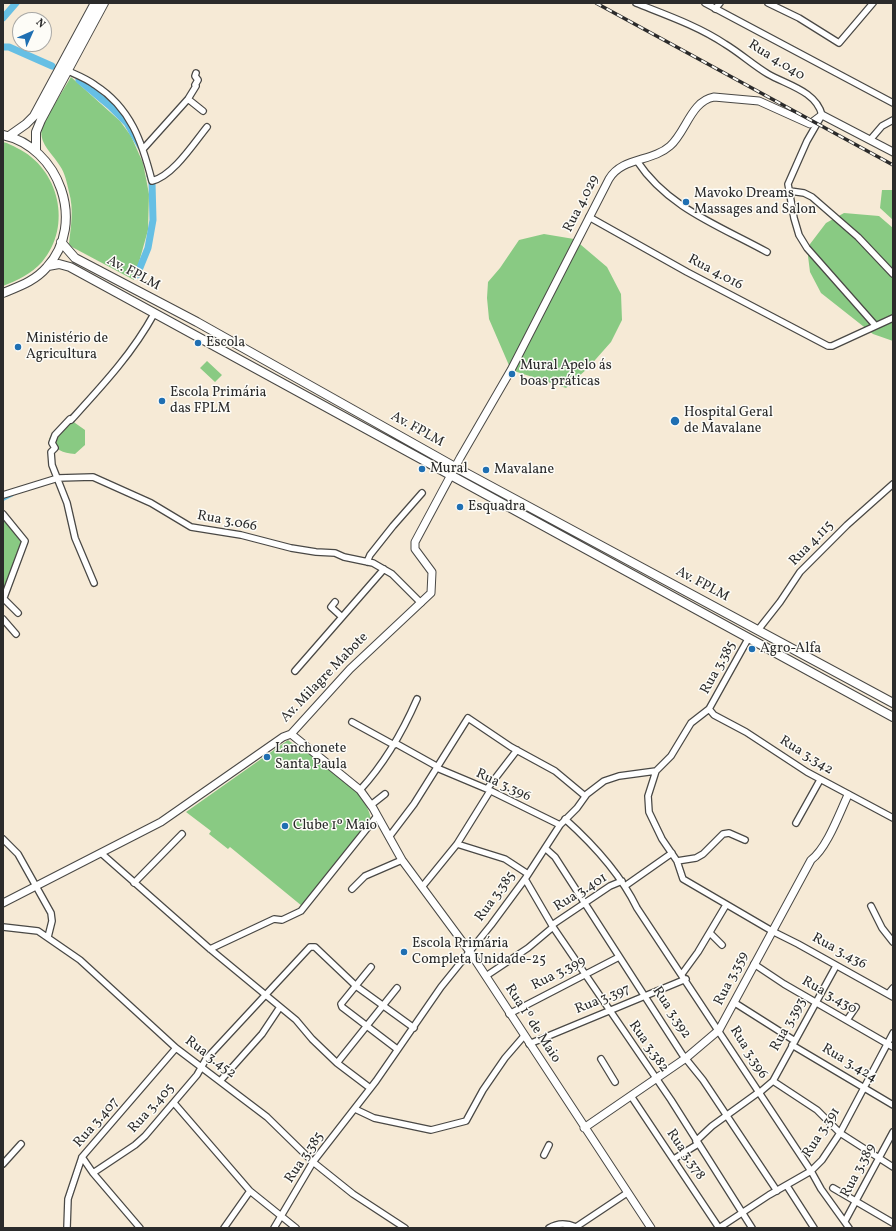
<!DOCTYPE html>
<meta charset="utf-8">
<style>
body{margin:0}
#map{position:relative;width:896px;height:1231px;overflow:hidden;background:#f6ead6;font-family:Vollkorn,serif}
canvas{display:block}
.frame{position:absolute;inset:0;border:4px solid #2b2b2b;pointer-events:none}
.north{position:absolute;left:12px;top:12px;width:40px;height:40px;box-sizing:border-box;background:#fdfcf7;border:1px solid #a9a8a5;border-radius:50%;rotate:45deg;font-size:11px;font-weight:700;line-height:16px;text-align:center;color:#2b2b2b}
.north::after{content:'';display:block;margin:auto;width:14px;height:18px;background:#1f6fb2;clip-path:polygon(50% 0,100% 100%,50% 72%,0 100%)}
</style>
<div id="map">
<canvas width="896" height="1231"></canvas>
<div class="frame"></div>
<div class="north">N</div>
</div>
<script>
const ctx = document.querySelector('canvas').getContext('2d');
ctx.lineJoin = 'round';
function fill(path, color) {
  ctx.fillStyle = color;
  ctx.fill(path, 'evenodd');
}
function strokePath(path, color, width, dash) {
  ctx.strokeStyle = color;
  ctx.lineWidth = width;
  ctx.lineCap = dash ? 'butt' : 'round';
  ctx.setLineDash(dash || []);
  ctx.stroke(path);
}
function write(font, color, halo, rows, align = 'center') {
  ctx.font = font + ' Vollkorn,serif';
  ctx.lineWidth = 3;
  ctx.setLineDash([]);
  ctx.textBaseline = 'middle';
  ctx.strokeStyle = halo;
  ctx.fillStyle = color;
  for (const [text, x, y, turn = 0] of rows) {
    ctx.save();
    ctx.translate(x, y);
    ctx.rotate((+turn || 0) * Math.PI / 180);
    ctx.textAlign = isNaN(turn) ? turn : align;
    if (halo) ctx.strokeText(text, 0, 0);
    ctx.fillText(text, 0, 0);
    ctx.restore();
  }
}
fill(new Path2D(`
 M71,77L120,121L131,136L143,163L149,194L148,230L134,280L72,247L69,244C71,225 74,210 69,192C67,183 65,173 60,166C51,151 38,144 42,125Z
 M3,142C8,143 13,146 17,148C59,168 73,226 42,262C31,274 18,280 3,286Z
 M882,190H893V220L880,208Z
 M844,213L879,216L893,228V341L873,334L821,293L810,272L807,248L826,223Z
 M544,234L574,239L607,267L621,294L622,320L611,342L588,368L566,388L511,370L489,319L487,298L488,282L500,268L519,240Z
 M207,361L222,375L215,382L200,368Z
 M68,418L85,430V445L75,454C62,453 56,450 49,439L55,430Z
 M3,516L24,544L3,605Z
 M288,740C312,757 368,788 371,820L302,906L230,847L228,849L209,834L211,831L186,812Z`), '#89ca83');
strokePath(new Path2D(`
 M3,500L13,495`), '#66bfe4', 2);
strokePath(new Path2D(`
 M3,18L16,3
 M3,47H9L52,66
 M79,80L110,106L127,123L141,147
 M137,275L148,248L153,220L152,182L150,176`), '#66bfe4', 7);
const minor = new Path2D(`
 M636,3C666,15 698,26 725,44C740,53 753,65 768,74C787,85 816,91 822,115L807,141L788,184L794,218L799,235L807,248L875,325
 M705,3L893,103
 M768,3L799,18L839,43L873,3
 M715,9L720,3
 M68,71C77,75 87,79 95,85C131,108 142,142 152,181C173,176 194,143 207,127
 M188,99L203,111
 M870,140L882,126L893,120
 M144,148L188,99L196,86L195,85L198,80L195,76L196,73
 M637,161C668,208 720,226 767,252
 M790,191L804,193L812,197L858,237L893,274
 M589,217L687,272L828,346H832L893,318
 M3,495L58,478L93,477L151,503L191,527L241,535L291,548L316,552L335,553L344,557L373,563L392,574L421,603
 M3,514L25,541L3,600
 M367,562L370,555L393,526L422,493
 M94,583L75,538L67,503L52,465L51,452L55,448L52,443L55,435L70,419L71,420C102,386 132,354 154,314
 M3,598L18,613
 M335,602L331,607L342,617
 M3,619L16,634
 M758,630L780,602L800,572L847,525L893,484
 M295,671L384,569
 M709,709L714,715L746,732L807,772L893,818
 M352,722L394,745
 M395,743L438,767
 M437,768L487,789L560,825
 M656,771L648,796L649,812L662,839L677,861L683,879L772,931L798,944L893,997
 M487,789L517,750
 M360,790C385,763 403,731 417,699
 M371,805L385,794
 M565,819C594,845 620,873 637,908L811,1171L821,1189L849,1228
 M796,823L820,780
 M389,837L414,804L468,718L511,747L555,771L585,796
 M3,839L18,854L51,913L52,921L48,937
 M457,844L505,859L528,874
 M545,848L555,857L682,1054L703,1080L777,1191
 M101,853L210,949L296,1020L312,1039L337,1063L370,1088
 M677,861L696,858L703,854L723,834L729,833L745,840
 M525,879L553,927L671,1100L752,1228
 M134,883L182,834
 M625,886L672,853
 M422,887L457,844L490,791
 M352,889L365,876L402,860
 M871,906L882,928L893,942
 M552,925L610,886L622,881
 M3,927L38,931L80,960L176,1048L267,1117L313,1162L353,1194L405,1228
 M710,933L722,945
 M210,949L274,919L282,920L301,911L377,816
 M754,964L784,984L893,1047
 M371,967L341,1004L342,1007L397,1049
 M682,974L698,952L726,905
 M486,976L528,948L553,927
 M888,994L893,988
 M735,1003L795,1041
 M509,1014L619,957
 M847,1020L856,1007
 M529,1044L686,979
 M792,1045L893,1105
 M601,1059L615,1082
 M337,1063L397,988
 M220,1081L262,1034L280,1007
 M773,1081L817,1110L840,1133L893,1167
 M759,1093L773,1081L836,966
 M631,1096L719,1228
 M174,1103L250,1191L296,1228
 M355,1109L374,1118L431,1130L466,1121L483,1090L505,1058L524,1036
 M696,1141L712,1126L759,1092
 M544,1155L549,1145
 M82,1157L93,1173L140,1228
 M674,1159L698,1144
 M3,1164L21,1144
 M93,1173L135,1145L145,1136L197,1075L206,1059L310,947H315L356,986L414,1028
 M787,1186L814,1228
 M833,1188L893,1223
 M845,1221L893,1132
 M67,1228L68,1199L82,1157L176,1048
 M224,1228L250,1191
 M274,1228L313,1162L376,1081L441,987L491,925L525,879L560,825L577,808L587,794L604,781L619,776L656,771L671,756L691,723L709,709L748,639
 M549,1228C557,1223 567,1223 576,1227L627,1193
 M719,1228L769,1195L811,1171L822,1160L840,1133L893,1033`);
const tertiary = new Path2D(`
 M291,734L360,790L373,808L402,860L470,952L651,1228
 M3,903L161,822L283,737L291,734L350,669L431,593L432,572L415,549V542L460,458L511,370L609,179C622,157 652,162 670,146C686,132 691,101 714,97L759,101L810,124L822,115L893,152
 M584,1128L686,1058L719,1030L811,860C827,848 839,814 848,795`);
const secondary = new Path2D(`
 M3,135C59,147 87,223 47,267C35,281 20,286 3,293
 M9,136L26,124L34,116L95,3
 M36,151V132L41,120L104,3
 M61,242L75,258L197,322L455,467L893,703
 M48,266L59,264L70,267L893,717`);
strokePath(minor, '#494845', 8);
strokePath(tertiary, '#494845', 9);
strokePath(secondary, '#494845', 10);
strokePath(minor, '#fff', 5.5);
strokePath(tertiary, '#fff', 7);
strokePath(secondary, '#fff', 8);
const rail = new Path2D(`
 M596,3L893,165`);
strokePath(rail, '#2b2b2b', 3.5);
strokePath(rail, '#fdfcf7', 2, [6]);
for (const [x, y, r, color] of [
 [686,202,4,"#1f6fb2"],
 [198,343,4,"#1f6fb2"],
 [18,347,4,"#1f6fb2"],
 [512,374,4,"#1f6fb2"],
 [162,401,4,"#1f6fb2"],
 [675,421,5,"#1f6fb2"],
 [422,469,4,"#1f6fb2"],
 [486,470,4,"#1f6fb2"],
 [460,507,4,"#1f6fb2"],
 [752,649,4,"#1f6fb2"],
 [267,757,4,"#1f6fb2"],
 [285,826,4,"#1f6fb2"],
 [404,952,4,"#1f6fb2"]
]) {
  const dot = new Path2D();
  dot.arc(x, y, r, 0, 2 * Math.PI);
  ctx.fillStyle = color;
  ctx.fill(dot);
  strokePath(dot, '#fdfcf7', 1.5);
}
write('14px', '#2b2b2b', '#fdfcf7', [
 ["Rua 4.040",776,61,32],
 ["Rua 4.029",582,204,-63],
 ["Rua 4.016",715,273,28],
 ["Av. FPLM",133,274,28],
 ["Av. FPLM",417,430,29],
 ["Rua 3.066",227,522,11],
 ["Rua 4.115",812,544,-46],
 ["Av. FPLM",702,585,28],
 ["Rua 3.385",719,668,-61],
 ["Av. Milagre Mabote",325,678,-46],
 ["Rua 3.342",806,756,32],
 ["Rua 3.396",503,786,25],
 ["Rua 3.401",581,893,-32],
 ["Rua 3.385",496,897,-54],
 ["Rua 3.436",839,952,29],
 ["Rua 3.399",559,974,-27],
 ["Rua 3.359",732,979,-63],
 ["Rua 3.430",829,996,30],
 ["Rua 3.397",603,1000,-22],
 ["Rua 3.392",671,1013,57],
 ["Rua 1º de Maio",532,1024,57],
 ["Rua 3.393",789,1025,-61],
 ["Rua 3.382",648,1047,55],
 ["Rua 3.396",748,1053,58],
 ["Rua 3.452",210,1058,37],
 ["Rua 3.424",849,1064,31],
 ["Rua 3.405",152,1109,-48],
 ["Rua 3.407",97,1123,-49],
 ["Rua 3.391",822,1133,-57],
 ["Rua 3.378",685,1155,56],
 ["Rua 3.385",305,1158,-56],
 ["Rua 3.389",859,1171,-62]
]);
write('14px', '#2b2b2b', '#fdfcf7', [
 ["Mavoko Dreams",694,194],
 ["Massages and Salon",694,210],
 ["Ministério de",26,339],
 ["Agricultura",26,355],
 ["Escola",206,343],
 ["Mural Apelo ás",520,366],
 ["boas práticas",520,382],
 ["Escola Primária",170,393],
 ["das FPLM",170,409],
 ["Hospital Geral",684,413],
 ["de Mavalane",684,429],
 ["Mural",430,469],
 ["Mavalane",494,470],
 ["Esquadra",468,507],
 ["Agro-Alfa",760,649],
 ["Lanchonete",275,749],
 ["Santa Paula",275,765],
 ["Clube 1º Maio",293,826],
 ["Escola Primária",412,944],
 ["Completa Unidade-25",412,960]
], 'left');
</script>
